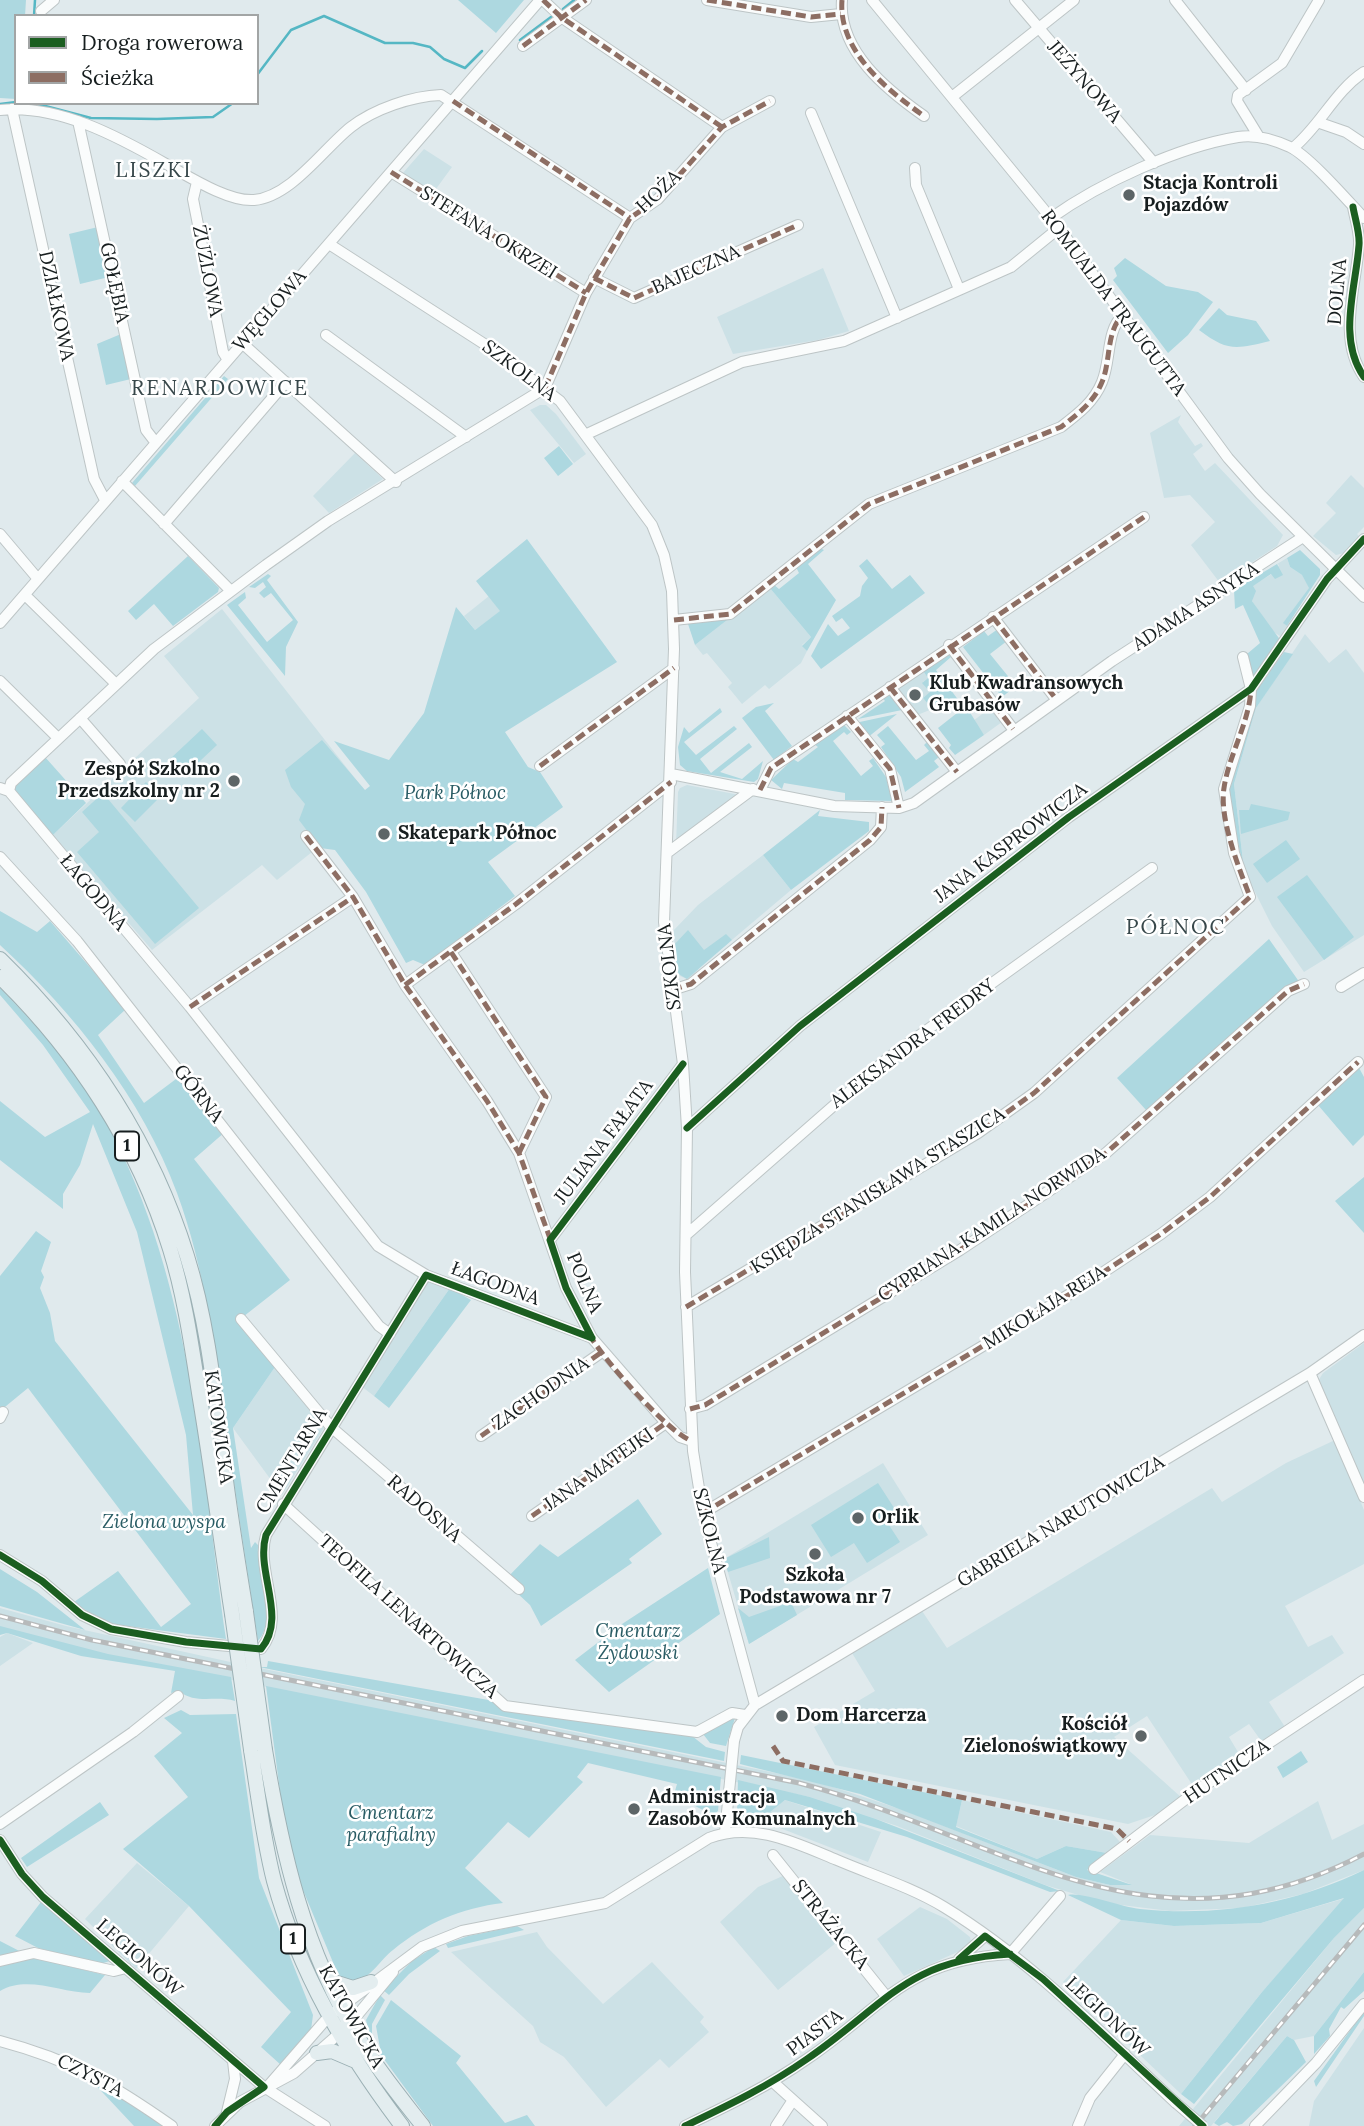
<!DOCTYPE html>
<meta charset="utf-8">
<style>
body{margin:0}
#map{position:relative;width:1364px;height:2126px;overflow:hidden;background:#e0eaed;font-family:Lora,serif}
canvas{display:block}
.legend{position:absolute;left:14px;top:14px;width:245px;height:91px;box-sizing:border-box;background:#fff;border:2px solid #a2a5a5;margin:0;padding:9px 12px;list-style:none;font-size:21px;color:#171e1f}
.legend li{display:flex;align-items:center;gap:14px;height:35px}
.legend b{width:35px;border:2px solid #a2a5a5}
</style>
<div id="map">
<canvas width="1364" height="2126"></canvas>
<ul class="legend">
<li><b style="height:9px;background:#1b5e20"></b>Droga rowerowa</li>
<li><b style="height:9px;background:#8d6e63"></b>Ścieżka</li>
</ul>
</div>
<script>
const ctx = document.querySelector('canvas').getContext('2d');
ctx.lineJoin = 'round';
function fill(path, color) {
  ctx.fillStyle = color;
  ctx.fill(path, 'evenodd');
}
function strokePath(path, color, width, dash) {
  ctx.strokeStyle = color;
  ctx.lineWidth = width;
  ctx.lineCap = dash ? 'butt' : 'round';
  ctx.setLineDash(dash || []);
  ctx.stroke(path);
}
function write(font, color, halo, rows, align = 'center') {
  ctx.font = font + ' Lora,serif';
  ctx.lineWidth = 5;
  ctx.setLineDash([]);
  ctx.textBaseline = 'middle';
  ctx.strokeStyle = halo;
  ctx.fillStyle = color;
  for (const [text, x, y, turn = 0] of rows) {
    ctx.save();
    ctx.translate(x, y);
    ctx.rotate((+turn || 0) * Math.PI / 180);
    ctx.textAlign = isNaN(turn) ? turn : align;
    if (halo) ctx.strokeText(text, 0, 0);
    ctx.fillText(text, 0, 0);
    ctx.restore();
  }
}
fill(new Path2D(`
 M424,149L452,167L433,193L402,174Z
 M823,268L849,331L818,340L733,354L717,317Z
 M540,405H546L556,414L586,454L574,463L530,410Z
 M1181,415L1178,422L1195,446L1201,443L1203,446L1193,454L1205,471L1215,463L1283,535L1277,546L1220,583L1191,545L1215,522L1190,495L1164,498L1150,433Z
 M355,453L383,479L329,513L313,496Z
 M1351,475L1364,488V527L1357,534L1360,537L1344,553L1336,555L1313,536L1336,513L1326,503Z
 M1287,558L1290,567L1302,575L1310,588L1284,623L1287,626L1280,636L1272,631L1252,601L1253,585L1272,574L1279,565L1277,564Z
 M769,587L811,637L802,645L807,651L801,663L769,689L765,685L742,704L728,687L732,683L707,653L703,655L695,645Z
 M489,596L501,611L475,630L464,616Z
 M222,609L365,791L312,852L277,880L262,865L152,950L53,835L199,698L164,656Z
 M1305,634L1329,663L1346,649L1364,673V935L1304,972L1272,926L1244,870L1234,784L1256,708Z
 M923,671L928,678L923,682L930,693L923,698L932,709L915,716L893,688Z
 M990,708L1002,722L984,735L973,721Z
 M687,785L740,795L676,845L678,792L680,788Z
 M763,855L791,890L701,966L695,974L687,979L680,976L673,931L698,905Z
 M434,1281L450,1288L374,1396L361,1386L427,1283Z
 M1364,1343V1486L1318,1381L1323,1373Z
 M275,1367L324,1428L282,1495L233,1428Z
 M1335,1440L1364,1510V1564L1285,1606L1308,1647L1332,1635L1344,1653L1269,1702L1285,1727L1262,1742L1249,1724L1229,1737L1241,1757L1195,1789L1147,1716L1114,1737L1182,1798L1164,1812L1128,1824L835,1765L814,1727L875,1691L852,1653L922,1611L947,1648L1212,1488L1222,1502L1286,1463Z
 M883,1463L928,1535L749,1644L724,1559Z
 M0,1608L66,1626L235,1663L815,1781L903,1810L1076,1877L1110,1885L1130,1884L1100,1872L1150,1835L1249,1843L1318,1801L1332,1840L1364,1824V1870L1303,1894L1242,1908L1170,1911L1105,1903L1045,1885L897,1826L810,1797L89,1651L0,1628Z
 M7,1633L33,1643L0,1666V1637Z
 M785,1800L881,1832L868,1862L767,1823L769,1813Z
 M962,1800L1111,1832L1120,1842L1107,1853L1066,1846L1037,1859L956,1826Z
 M137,1863L189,1906L136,1969L85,1919Z
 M785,1875L837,1942L778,1990L720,1922L758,1887Z
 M1346,1898L1262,1992L1181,2094L1063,1982L1121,1920L1174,1926L1261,1923Z
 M920,1907L947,1919L970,1937L971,1942L962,1950L904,1976L877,1939Z
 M1364,1908V1972L1314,2036L1294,2040L1287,2036L1211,2126H1179L1334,1938Z
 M537,1932L547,1947L603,2004L652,1962L704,2017L700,2022L709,2032L669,2068L660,2059L606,2107L564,2057L540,2042L533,2026L451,1952Z
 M1364,2028V2126H1309L1314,2101Z`), '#cce1e6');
fill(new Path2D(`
 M0,0H26L25,16H16V99L0,98Z
 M458,0H524L496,33Z
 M98,227L109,277L80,284L69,234Z
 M1125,258L1166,286L1198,292L1213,302L1188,335L1168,353L1113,280L1117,276L1114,268Z
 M1219,308L1227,315L1256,321L1270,341C1236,349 1228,352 1199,330Z
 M121,334L131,379L106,385L97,344Z
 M224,376L228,379L135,486L132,483Z
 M559,446L573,464L558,476L544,458Z
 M527,539L617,662L505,732L528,767L540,772L563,807L488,862L515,896L425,965L413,960L406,963L366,892L335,850L320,848L299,820L305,804L291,787L285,770L322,740L365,790L370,786L334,741L389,760L424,713L456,607L475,630L500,611L476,581Z
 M818,547L824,550L808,564L836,600L807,651L802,646L811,637L769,587L773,584L779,589L799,573L796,567Z
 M1300,550L1320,569V575L1287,626L1283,623L1309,588L1302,575L1290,567L1287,558Z
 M188,556L219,588L218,592L173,626L154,604L136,620L128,611Z
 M867,559L892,589L910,575L925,593L821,669L811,656L828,624L838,636L850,628L842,618L836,622L832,616L860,596L862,586L868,578L859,566Z
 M1277,564L1283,575L1275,579L1271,574L1253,586L1256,591L1252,601L1281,641L1256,678L1251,674L1247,654L1260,643L1243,605L1235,609L1234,590Z
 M268,574L271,576L267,580L298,622L286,647L285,676L227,605L245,592L246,598L238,605L267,642L293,620L271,593L264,598L259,593L266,587L263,582L255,588L249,587Z
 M731,617L695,645L688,624Z
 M998,629L1007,641L990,654L1016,686L1002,697L963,647L984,631L988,636Z
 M1284,652L1293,654L1256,708L1234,784L1244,870L1228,798L1233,769L1254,694Z
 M947,653L951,657L936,670L962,705L932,709L923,698L930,692L922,683L928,678L923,671Z
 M890,694L902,710L858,719L885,701L881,696Z
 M774,703L765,711L792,746L774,760L742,718L756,707Z
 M966,706L984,735L955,755L949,748L951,745L938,728Z
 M720,708L722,712L684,742L696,755L734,726L737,729L700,759L711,773L749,743L752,747L720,772L742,779L763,761L758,779L754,782L687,771L680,765L678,747L684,727L689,733Z
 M897,714L867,738L855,723Z
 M843,724L851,732L847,735L844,732L833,741L861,776L873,766L869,761L873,758L886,777L892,801L845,800V793L784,783L782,789L771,780L793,759L798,762L818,747L814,744Z
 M888,726L916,760L929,751L924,745L927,742L939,757L934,761L939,767L905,792L901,777L881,747L885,744L877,735Z
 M202,729L217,745L185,775L170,759Z
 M45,757L86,803L53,835L14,790L15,784Z
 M146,782L160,797L135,822L121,808Z
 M103,793L199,908L155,944L77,852L99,832L82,812Z
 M1251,804L1290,812L1288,820L1241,834L1239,810H1249Z
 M820,810L818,816L869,822V831L791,890L763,855Z
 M1286,840L1300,859L1267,883L1253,864Z
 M1307,875L1354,937L1324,960L1277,897Z
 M0,911L37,932L50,921L126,1009L98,1035L144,1103L180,1076L225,1132L194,1159L290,1280L239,1320L275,1367L233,1428L251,1548L255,1542L258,1545C256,1574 279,1618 258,1641C247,1570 236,1498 226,1426C214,1348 205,1269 177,1193C142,1098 74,1013 0,945Z
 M688,930L704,950L726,934L732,940L687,979L677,973L674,945Z
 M1269,939L1300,983L1286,988L1146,1110L1117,1078Z
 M0,988C36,1025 70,1063 97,1107C191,1264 201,1463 226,1639L104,1623L74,1602L118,1571L161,1627L191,1604L28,1388L0,1411V1276L36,1231L51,1242L41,1271L44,1277L40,1288L50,1313L55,1341L193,1515L186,1435L137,1232L93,1124L80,1165L63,1194V1209L0,1160V1101L45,1137L90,1112L43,1045L0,995Z
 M1358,1066L1364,1077V1135L1353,1146L1318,1105Z
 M1364,1177V1233L1335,1201Z
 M450,1288L471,1300L389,1408L374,1396Z
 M878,1483L898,1514L887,1522L900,1542L867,1563L854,1543L831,1557L811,1525Z
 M638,1499L662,1534L629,1559L632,1563L541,1626L530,1605L504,1581L540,1544L558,1557Z
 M769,1537L770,1558L728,1572L724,1559Z
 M708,1568L720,1614L609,1692L575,1660L622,1624Z
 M0,1569L37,1592L85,1630L0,1606Z
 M791,1602L797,1615L749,1644L738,1608L749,1617Z
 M0,1626L108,1654L231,1677L235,1701C215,1695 196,1705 179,1691L171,1693L175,1671L81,1656L7,1633L0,1635Z
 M268,1661L692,1736L706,1747L725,1752L724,1761L259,1667H267Z
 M266,1686L721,1777L718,1811L713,1815L681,1799L675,1791L677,1784L588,1763L577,1777L583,1782L529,1838L508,1822L465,1868L503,1903C461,1908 426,1923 393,1950C381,1959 370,1979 355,1981C346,1983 342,1978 337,1972L298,1878L282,1806Z
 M181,1710L190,1715L236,1714L259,1878L313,2015L311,2030L281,2065L261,2047L291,2012L189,1906L123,1849L188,1797L154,1756L182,1733L164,1718Z
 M735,1718L726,1746L710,1743L703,1734L727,1719Z
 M1301,1751L1308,1762L1283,1778L1277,1767Z
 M741,1755L962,1800L956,1827L1037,1859L1066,1846L1107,1853L1087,1870L1132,1885H1110L1076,1877L860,1794L740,1764Z
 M738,1780L810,1797L876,1819L1060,1891L1050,1892L907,1837L785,1800L769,1813L767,1823L746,1819L737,1812Z
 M100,1802L109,1815L27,1867L21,1858Z
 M1364,1870V1908L1334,1938L1194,2104L1181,2094L1262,1992L1344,1898L1261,1923L1174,1926L1121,1920L1068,1895C1083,1892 1121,1907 1140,1909C1218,1917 1294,1904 1364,1870Z
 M41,1902L110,1961L100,1964L38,1948L15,1936Z
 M517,1926L524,1930L448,1948L446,1944L468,1936Z
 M0,1941L31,1957L105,1975L90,1993C61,1993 28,1975 0,1991Z
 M434,1947L440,1951L409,1974L389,1995L383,1990L412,1961Z
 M1364,1972V1991L1344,2009L1341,2007L1329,2029L1330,2036L1314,2054V2036Z
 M380,1995L385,2000L372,2024V2045L366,2020Z
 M391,2000L461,2056L456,2063L505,2123L527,2115L535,2126H433L378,2051L380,2048L376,2026Z
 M1364,2011V2016L1316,2087L1314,2081Z
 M1287,2036L1294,2040L1306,2062L1242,2124L1233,2126L1227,2122L1219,2126L1214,2123Z
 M89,2078L164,2126H134Z`), '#add8e0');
strokePath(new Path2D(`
 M563,9L574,0
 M34,16L35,0
 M520,40L551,17
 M257,75L291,30L324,16L385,43H413L430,47L444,59L465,68L482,51
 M34,103L91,118L157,119L213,117L233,103
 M0,104L16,102`), '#55b7c4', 2.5);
const minor = new Path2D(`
 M543,0L561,17L722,127
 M707,0L811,17L841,14
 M842,0C838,51 887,90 924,116
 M872,0L1059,228L1228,458L1260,494L1364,597
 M1015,0L1154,163
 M1175,0L1246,90
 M41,11L54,0
 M523,46L586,0
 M952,97L1074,0
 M12,109L94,479L105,500
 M0,110C58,104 117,136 166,164C188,176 228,202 254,200C291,197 324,148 351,127C374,109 412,96 441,95L630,218
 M811,113L897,318
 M78,121L146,430L156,443
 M1320,123L1346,132L1364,144
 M1259,137L1237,101L1238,95L1282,63L1319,0
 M1293,148C1320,126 1335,91 1364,72
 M915,168L916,185L959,289
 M391,172L586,293
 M197,182L193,199L223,352L228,360
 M1353,207C1355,219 1360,233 1359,245C1356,287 1337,339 1364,377
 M1051,218C1100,183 1178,147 1238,137C1255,134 1275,140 1290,147C1310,157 1347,200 1364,218
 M329,244L492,349L560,401L652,525L664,555L672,591L674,649L664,922L683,1064L687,1128L685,1272L693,1451L703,1513L755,1705
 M594,278L634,298L798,225
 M326,335L466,437
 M242,343L396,482
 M545,388L586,293L630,218L658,199L722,127L770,101
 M587,434L742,362L844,341L1011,267L1059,228
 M122,481L231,591
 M164,524L286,382
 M0,534L38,579
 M25,595L115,683
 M993,617L1056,699
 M674,620L730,614L869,504L1061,427C1078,414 1094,402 1102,382C1111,361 1106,330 1123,315
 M0,623L540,0
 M949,645L1013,729
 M0,681L58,738
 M890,687L957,772
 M847,716L890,769L899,808
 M80,718L120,764
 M540,766L674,668
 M671,774L834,806L899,808L914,803L1112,661L1303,537
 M0,788L9,791L190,1007L378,1246L426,1275L592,1338
 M760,790L771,768L1144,517
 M9,791L11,783L154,649L266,565L328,521L545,388
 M306,836L353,897L405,985L487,1101L519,1153L566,1288L592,1338L666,1423L680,1437L692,1441
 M667,853L753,789
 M0,857L77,941L379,1326L390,1334
 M451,952L546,1097L519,1153
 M405,985L516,904L671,782
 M1341,987L1364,973
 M672,990L691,984L870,840L881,827L882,807
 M190,1007L353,897
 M687,1128L800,1026L1069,817L1251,689L1327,579L1364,539
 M686,1235L888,1058L1152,868
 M550,1240L683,1064
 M686,1307L978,1133L1034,1093L1250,897L1234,853L1224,789L1250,706L1251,689L1243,657
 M241,1319L331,1427L519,1589
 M1310,1373L1364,1497
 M690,1409L705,1405L960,1250L1106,1153L1288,991L1304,984
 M0,1418L3,1412
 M481,1436L602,1352
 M283,1504L505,1706L697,1732L732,1713L745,1715
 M703,1513L1075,1291L1161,1234L1210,1197L1358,1062
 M532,1516L666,1423
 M0,1555L42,1581L82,1615L111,1629L186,1642L261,1649C288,1617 255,1572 266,1535L426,1275
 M734,1741L738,1727L755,1705L1310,1373L1364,1335
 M0,1824L133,1732L178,1696
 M725,1832L728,1802
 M0,1840L22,1874L43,1897L264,2087L325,2126
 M773,1855L886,1996
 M1094,1869L1195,1792L1364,1680
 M1010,1954L1060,1896
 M959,1959L985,1936
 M0,1961L34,1953L114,1971L126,1968
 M0,2041C72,2060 112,2084 172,2126
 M773,2082L793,2100L776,2126
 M269,2085L329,2016L422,1947L462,1931L605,1903L709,1838C753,1821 796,1843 837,1860C872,1875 911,1887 944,1907C1031,1960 1102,2034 1176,2103
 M793,2100L822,2126
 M227,2112L235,2079L233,2061
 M215,2126L240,2102L294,2073L350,2024L393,1972
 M685,2126C729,2105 767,2087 807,2059C886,2005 905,1960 1010,1954
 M1078,2126L1090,2098L1125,2054
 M1255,2126L1316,2063L1364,2004`);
const major = new Path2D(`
 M0,959C86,1043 151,1140 187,1256C208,1323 215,1395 224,1465C230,1514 238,1563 246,1612
 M0,977C77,1052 138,1145 170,1249C185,1297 192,1349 200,1399C212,1471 221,1543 232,1614
 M251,1750C258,1794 263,1838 274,1881C299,1973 346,2052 402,2126
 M265,1750C282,1852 304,1950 359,2039C378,2070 401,2098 423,2126
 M328,1980L353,1988L371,1982
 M317,2053L332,2051L353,2060`);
strokePath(minor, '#bdc5c6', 12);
strokePath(major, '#9bb0b4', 16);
strokePath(minor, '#fafcfc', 10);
strokePath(major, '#e3edef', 14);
const rail = new Path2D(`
 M0,1616L92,1640L799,1783C1001,1836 1149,1967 1364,1854
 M1195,2126L1364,1925`);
strokePath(rail, '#b7babb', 5);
strokePath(rail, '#fff', 2.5, [8]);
const minorBridge = new Path2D(`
 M728,1802L734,1741
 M1176,2103L1203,2126`);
const majorBridge = new Path2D(`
 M246,1612L265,1750
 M232,1614L251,1750`);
strokePath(minorBridge, '#bdc5c6', 12, []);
strokePath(majorBridge, '#9bb0b4', 16, []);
strokePath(minorBridge, '#fafcfc', 10);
strokePath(majorBridge, '#e3edef', 14);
strokePath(new Path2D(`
 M543,0L561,17L722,127
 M707,0L811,17L841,14
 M842,0C838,51 887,90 924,116
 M523,46L586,0
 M453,101L630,218
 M391,172L586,293
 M594,278L634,298L798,225
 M545,388L586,293L630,218L658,199L722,127L770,101
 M993,617L1056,699
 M674,620L730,614L869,504L1061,427C1078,414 1094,402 1102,382C1111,361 1106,330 1123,315
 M949,645L1013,729
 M890,687L957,772
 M847,716L890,769L899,808
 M540,766L674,668
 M760,790L771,768L1144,517
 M306,836L353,897L405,985L487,1101L519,1153L552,1244
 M451,952L546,1097L519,1153
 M405,985L516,904L671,782
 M672,990L691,984L870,840L881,827L882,807
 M190,1007L353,897
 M686,1307L978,1133L1034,1093L1250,897C1239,868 1219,819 1224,788C1229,754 1249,724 1251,689
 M589,1334C603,1359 667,1432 692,1441
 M690,1409L705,1405L960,1250L1106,1153L1288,991L1304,984
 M481,1436L602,1352
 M703,1513L1075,1291L1161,1234L1210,1197L1358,1062
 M532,1516L666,1423
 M773,1746L783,1761L1117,1829L1129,1841`), '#8d6e63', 5, [10, 5]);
strokePath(new Path2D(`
 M1353,207C1355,219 1360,233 1359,245C1356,287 1337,339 1364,377
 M687,1128L800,1026L1069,817L1251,689L1327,579L1364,539
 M592,1338L566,1288L550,1240L683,1064
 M0,1555L42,1581L82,1615L111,1629L186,1642L261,1649C288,1617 255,1572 266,1535L426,1275L592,1338
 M0,1840L22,1874L43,1897L264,2087L227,2112L215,2126
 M959,1959L985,1936L1043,1979L1203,2126
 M685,2126C729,2105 767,2087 807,2059C886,2005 905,1960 1010,1954`), '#1b5e20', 7);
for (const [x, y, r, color] of [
 [1129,195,7,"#5d6567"],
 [915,695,7,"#5d6567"],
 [234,781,7,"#5d6567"],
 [384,834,7,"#5d6567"],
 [858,1518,7,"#5d6567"],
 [815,1554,7,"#5d6567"],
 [782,1716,7,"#5d6567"],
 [1141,1736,7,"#5d6567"],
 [634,1809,7,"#5d6567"]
]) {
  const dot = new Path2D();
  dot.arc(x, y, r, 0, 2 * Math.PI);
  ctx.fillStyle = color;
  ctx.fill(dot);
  strokePath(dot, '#fff', 2.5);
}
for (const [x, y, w] of [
 [127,1146,24],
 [293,1939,24]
]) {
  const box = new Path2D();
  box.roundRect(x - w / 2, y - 14.5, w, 29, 5);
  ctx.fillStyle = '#fff';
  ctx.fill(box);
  strokePath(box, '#171e1f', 2);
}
write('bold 18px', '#171e1f', null, [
 ["1",127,1146],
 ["1",293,1939]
]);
write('19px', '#171e1f', '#fff', [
 ["JEŻYNOWA",1084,82,49],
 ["HOŻA",659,192,-43],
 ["STEFANA OKRZEI",488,233,32],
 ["BAJECZNA",696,270,-24],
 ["ŻUŻLOWA",207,271,79],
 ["GOŁĘBIA",114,283,78],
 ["DOLNA",1338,292,-85],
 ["ROMUALDA TRAUGUTTA",1113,303,53],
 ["DZIAŁKOWA",56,306,78],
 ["WĘGLOWA",270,311,-49],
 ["SZKOLNA",519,371,37],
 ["ADAMA ASNYKA",1196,607,-33],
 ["JANA KASPROWICZA",1011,843,-37],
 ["ŁAGODNA",93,893,50],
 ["SZKOLNA",670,967,-97],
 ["ALEKSANDRA FREDRY",913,1044,-37],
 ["GÓRNA",198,1094,52],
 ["JULIANA FAŁATA",604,1142,-53],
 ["KSIĘDZA STANISŁAWA STASZICA",878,1191,-32],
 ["CYPRIANA KAMILA NORWIDA",992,1225,-33],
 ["POLNA",584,1283,67],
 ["ŁAGODNA",495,1284,20],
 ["MIKOŁAJA REJA",1045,1308,-32],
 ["ZACHODNIA",541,1394,-35],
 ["KATOWICKA",218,1427,82],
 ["CMENTARNA",292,1461,-59],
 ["JANA MATEJKI",599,1470,-35],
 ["RADOSNA",424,1509,41],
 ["GABRIELA NARUTOWICZA",1061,1522,-31],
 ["SZKOLNA",709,1531,76],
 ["TEOFILA LENARTOWICZA",408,1617,42],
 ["HUTNICZA",1227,1772,-34],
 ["STRAŻACKA",830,1925,51],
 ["LEGIONÓW",139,1958,41],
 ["KATOWICKA",351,2017,61],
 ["LEGIONÓW",1107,2017,43],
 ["PIASTA",815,2033,-37],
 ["CZYSTA",90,2076,27]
]);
write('bold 19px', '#171e1f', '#fff', [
 ["Stacja Kontroli",1143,184],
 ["Pojazdów",1143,206],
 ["Klub Kwadransowych",929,684],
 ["Grubasów",929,706],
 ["Zespół Szkolno",220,770,"right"],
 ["Przedszkolny nr 2",220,792,"right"],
 ["Skatepark Północ",398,834],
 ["Orlik",872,1518],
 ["Szkoła",815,1576,"center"],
 ["Podstawowa nr 7",815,1598,"center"],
 ["Dom Harcerza",796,1716],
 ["Kościół",1127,1725,"right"],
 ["Zielonoświątkowy",1127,1747,"right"],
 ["Administracja",648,1798],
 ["Zasobów Komunalnych",648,1820]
], 'left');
write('italic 19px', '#295c64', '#fff', [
 ["Park Północ",455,794],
 ["Zielona wyspa",164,1523],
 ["Cmentarz",638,1632],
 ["Żydowski",638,1654],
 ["Cmentarz",391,1814],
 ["parafialny",391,1836]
]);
ctx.letterSpacing = '2px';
write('21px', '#37474a', '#fff', [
 ["LISZKI",154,171],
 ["RENARDOWICE",220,389],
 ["PÓŁNOC",1176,928]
]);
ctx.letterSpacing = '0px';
</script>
